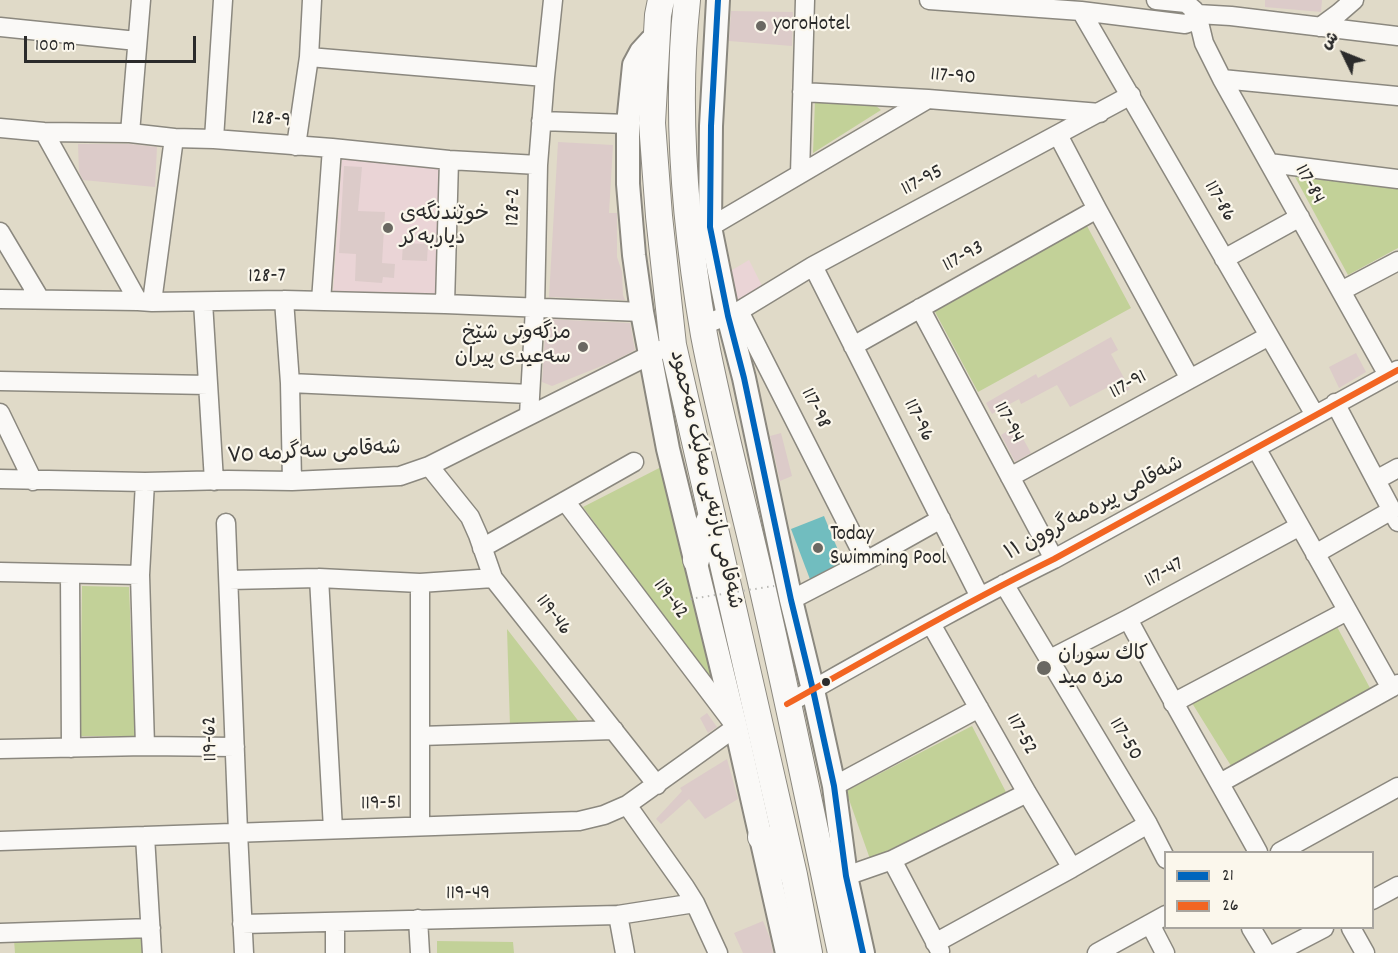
<!DOCTYPE html>
<meta charset="utf-8">
<style>
body{margin:0}
#map{position:relative;width:1398px;height:953px;overflow:hidden;background:#e0dac8;font-family:Dekko,"Playpen Sans Arabic",sans-serif}
canvas{display:block}
.legend{position:absolute;left:1164px;top:851px;width:210px;height:78px;box-sizing:border-box;background:#fbf7ec;border:2px solid #a8a59f;margin:0;padding:8px 10px;list-style:none;font-size:18px;color:#2b2b2b}
.legend li{display:flex;align-items:center;gap:12px;height:30px}
.legend b{width:30px;border:2px solid #a8a59f}
.north{position:absolute;left:1314px;top:24px;width:60px;height:60px;-webkit-text-stroke:4px #fbf7ec;paint-order:stroke;rotate:313deg;font-size:16px;font-weight:700;line-height:24px;text-align:center;color:#2b2b2b}
.north::after{content:'';display:block;margin:auto;width:21px;height:27px;background:#2b2b2b;clip-path:polygon(50% 0,100% 100%,50% 72%,0 100%)}
.scale{position:absolute;left:24px;top:36px;width:172px;height:27px;box-sizing:border-box;border:3px solid #2b2b2b;border-top:0;padding-left:8px;font-size:18px;line-height:21px;white-space:nowrap;color:#2b2b2b;-webkit-text-stroke:4px #fbf7ec;paint-order:stroke}
</style>
<div id="map">
<canvas width="1398" height="953"></canvas>
<ul class="legend">
<li><b style="height:8px;background:#0065bd"></b>21</li>
<li><b style="height:8px;background:#f26522"></b>26</li>
</ul>
<div class="north">ش</div>
<div class="scale">100 m</div>
</div>
<script>
const ctx = document.querySelector('canvas').getContext('2d');
ctx.lineJoin = 'round';
function fill(path, color) {
  ctx.fillStyle = color;
  ctx.fill(path, 'evenodd');
}
function strokePath(path, color, width, dash) {
  ctx.strokeStyle = color;
  ctx.lineWidth = width;
  ctx.lineCap = dash ? 'butt' : 'round';
  ctx.setLineDash(dash || []);
  ctx.stroke(path);
}
function write(font, color, halo, rows, align = 'center') {
  ctx.font = font + ' Dekko,"Playpen Sans Arabic",sans-serif';
  ctx.lineWidth = 4.5;
  ctx.setLineDash([]);
  ctx.textBaseline = 'middle';
  ctx.strokeStyle = halo;
  ctx.fillStyle = color;
  for (const [text, x, y, turn = 0] of rows) {
    ctx.save();
    ctx.translate(x, y);
    ctx.rotate((+turn || 0) * Math.PI / 180);
    ctx.textAlign = isNaN(turn) ? turn : align;
    if (halo) ctx.strokeText(text, 0, 0);
    ctx.fillText(text, 0, 0);
    ctx.restore();
  }
}
fill(new Path2D(`
 M342,156L442,164L436,298L333,291Z
 M749,260L763,288L738,302L727,273Z`), '#ead4d6');
fill(new Path2D(`
 M815,100L870,101L881,110L813,153Z
 M1295,177L1398,188V248L1348,275Z
 M1087,226L1131,308L978,392L934,310Z
 M667,464L720,693L583,507Z
 M82,586L129,587L135,736H80Z
 M1336,625L1370,688L1233,769L1192,703Z
 M507,629L580,723L510,726Z
 M972,726L1007,794L870,859L846,791Z
 M142,938V953H15L14,940Z
 M437,941L513,942L514,953H437Z`), '#c2d198');
fill(new Path2D(`
 M824,516L845,567L811,582L791,529Z`), '#71bdbf');
fill(new Path2D(`
 M1265,0H1322L1321,12L1265,7Z
 M731,11L793,12L792,46L729,41Z
 M558,142L613,145L609,213H617V257L622,272L623,295L625,300L549,297Z
 M78,144H131L157,147L155,187L83,180L79,172Z
 M344,166L362,167L358,211L385,212L382,263L395,264L394,278L383,277L382,283L355,281L356,254L339,253Z
 M403,243L428,244L427,261L402,260Z
 M546,319L630,323L635,350L614,361L552,386L542,382Z
 M1111,337L1118,350L1111,354L1130,389L1119,395L1114,384L1070,407L1057,385L1021,404L1019,399L992,414L986,403L1036,374L1038,378Z
 M1356,353L1366,372L1339,388L1329,367Z
 M1016,426L1031,453L1015,462L1001,435Z
 M781,433L792,476L780,481L770,436Z
 M707,713L717,727L708,733L700,718Z
 M727,759L738,799L705,819L689,799L661,824L656,819L682,791L680,788Z
 M763,921L770,938L773,953H743L734,933Z`), '#dccbc9');
const minor = new Path2D(`
 M929,0L1081,11L1185,24L1191,22L1197,14
 M1156,0L1186,3L1194,10L1197,14L1204,43L1222,79L1388,375
 M1081,11L1315,415
 M1197,14L1231,16L1398,36
 M0,27L137,41
 M1320,27L1339,13L1354,0
 M309,57L545,77
 M1222,79L1398,96
 M802,92L928,99L1100,113
 M541,121L628,124
 M0,128L44,132L130,133L174,138L214,139L332,148L449,160L538,165
 M44,132L138,301
 M130,133L141,0
 M1058,135L1097,209L1190,379
 M214,139L223,0
 M296,146L309,57L312,0
 M1269,163L1398,179
 M800,174L805,0
 M699,230L710,227L928,99
 M0,232L40,299
 M1224,259L1300,217
 M813,266L980,597
 M1341,291L1398,261
 M0,299L138,301L152,302L284,300L445,304L642,312
 M284,300L290,383L292,481
 M321,301L332,148
 M152,302L174,138
 M203,302L214,481
 M445,304L449,160
 M920,308L1054,559
 M739,311L866,561
 M703,325L739,311L813,266L1131,95
 M853,346L1097,209
 M0,381L208,385
 M290,383L530,394
 M1335,403L1398,522
 M0,413L33,481
 M529,415L535,308L538,165L545,77L553,0
 M1256,448L1391,688
 M429,466L470,517L478,535L493,578L657,785
 M1010,477L1269,336
 M0,479L145,482L228,480L292,481L400,476L429,466L660,350
 M1376,480L1398,468
 M145,482L140,575L145,746
 M226,523L238,832L244,953
 M482,548L634,462
 M1315,554L1392,510
 M0,572L140,575
 M70,574L71,748
 M319,578L333,829
 M229,580L319,578L420,583L493,578
 M1004,584L1148,824L1166,859
 M791,600L866,561L941,519
 M1128,619C1170,698 1215,774 1258,852
 M931,624L1027,793L1072,868
 M1050,659L1128,619L1300,526
 M1173,703L1347,611
 M787,704C876,654 963,604 1054,559L1398,370
 M420,736L614,730
 M0,749L145,746L235,747
 M1220,783L1398,684
 M834,786L979,708
 M627,805L685,887L695,903L718,953
 M420,826V583
 M145,836L152,953
 M0,841L579,821L604,815L627,805L736,727L565,501
 M1280,852L1398,787
 M892,860L940,951
 M846,876L892,860L1027,793
 M1372,900L1398,886
 M618,915L625,953
 M418,919L420,953
 M335,922V953
 M242,924L618,915L695,903
 M1150,924L1165,953
 M1251,928L1266,953
 M1351,928L1365,953
 M0,933L151,928
 M935,943L1072,868L1148,824
 M1097,953L1166,915
 M1276,953L1324,928`);
const major = new Path2D(`
 M718,0L711,126L710,227L728,316L744,378L791,600L813,690L834,786L846,876L863,953
 M657,36L651,41L641,52L634,65L628,124V184L634,255L642,312L668,449L736,727L787,953`);
const highway = new Path2D(`
 M661,0L658,15L652,123L659,216L673,345L794,875L809,953
 M687,0C675,111 685,225 704,335C720,419 743,502 762,586C790,708 815,831 841,953
 M696,560L703,535L712,515
 M761,837L779,855L790,870`);
strokePath(minor, '#8b887f', 21);
strokePath(major, '#8b887f', 26);
strokePath(highway, '#8b887f', 28);
strokePath(minor, '#faf9f7', 18);
strokePath(major, '#faf9f7', 22);
strokePath(highway, '#faf9f7', 26);
strokePath(new Path2D(`
 M690,599L774,586`), '#bbbbb7', 2, [1.5, 4.5]);
strokePath(new Path2D(`
 M718,0L711,126L710,227L728,316L744,378L791,600L813,690L834,786L846,876L863,953`), '#0065bd', 6);
strokePath(new Path2D(`
 M787,704C876,654 963,604 1054,559L1398,370`), '#f26522', 6);
for (const [x, y, r, color] of [
 [761,26,6,"#6a6862"],
 [388,228,6,"#6a6862"],
 [583,347,6,"#6a6862"],
 [818,548,6,"#6a6862"],
 [1044,668,8,"#6a6862"],
 [826,682,5,"#2b2b2b"]
]) {
  const dot = new Path2D();
  dot.arc(x, y, r, 0, 2 * Math.PI);
  ctx.fillStyle = color;
  ctx.fill(dot);
  strokePath(dot, '#fbf7ec', 2);
}
write('21px', '#2b2b2b', '#fbf7ec', [
 ["yoroHotel",773,26],
 ["خوێندنگەی",400,216],
 ["دیاربەکر",400,240],
 ["مزگەوتی شێخ",571,335,"right"],
 ["سەعیدی پیران",571,359,"right"],
 ["Today",830,536],
 ["Swimming Pool",830,560],
 ["كاك سوران",1058,656],
 ["مزه ميد",1058,680]
], 'left');
write('21px', '#2b2b2b', '#fbf7ec', [
 ["117-90",953,78,4],
 ["128-9",271,121,4],
 ["117-95",923,182,-28],
 ["117-84",1308,185,61],
 ["117-86",1218,202,60],
 ["128-2",515,207,-89],
 ["117-93",964,258,-29],
 ["128-7",267,278,-1],
 ["117-91",1129,386,-29],
 ["117-98",814,409,63],
 ["117-96",917,421,63],
 ["117-94",1007,423,62],
 ["شەقامی سەگرمە ٧٥",314,454,-3],
 ["شەقامی بازنەیی مەلیک مەحمود",704,480,77],
 ["شەقامی پیرەمەگروون ١١",1095,510,-28],
 ["117-47",1165,574,-29],
 ["119-42",669,600,53],
 ["119-46",552,616,52],
 ["117-52",1020,735,61],
 ["119-62",212,739,-92],
 ["117-50",1124,740,59],
 ["119-51",381,805,-2],
 ["119-49",468,895,-1]
]);
</script>
